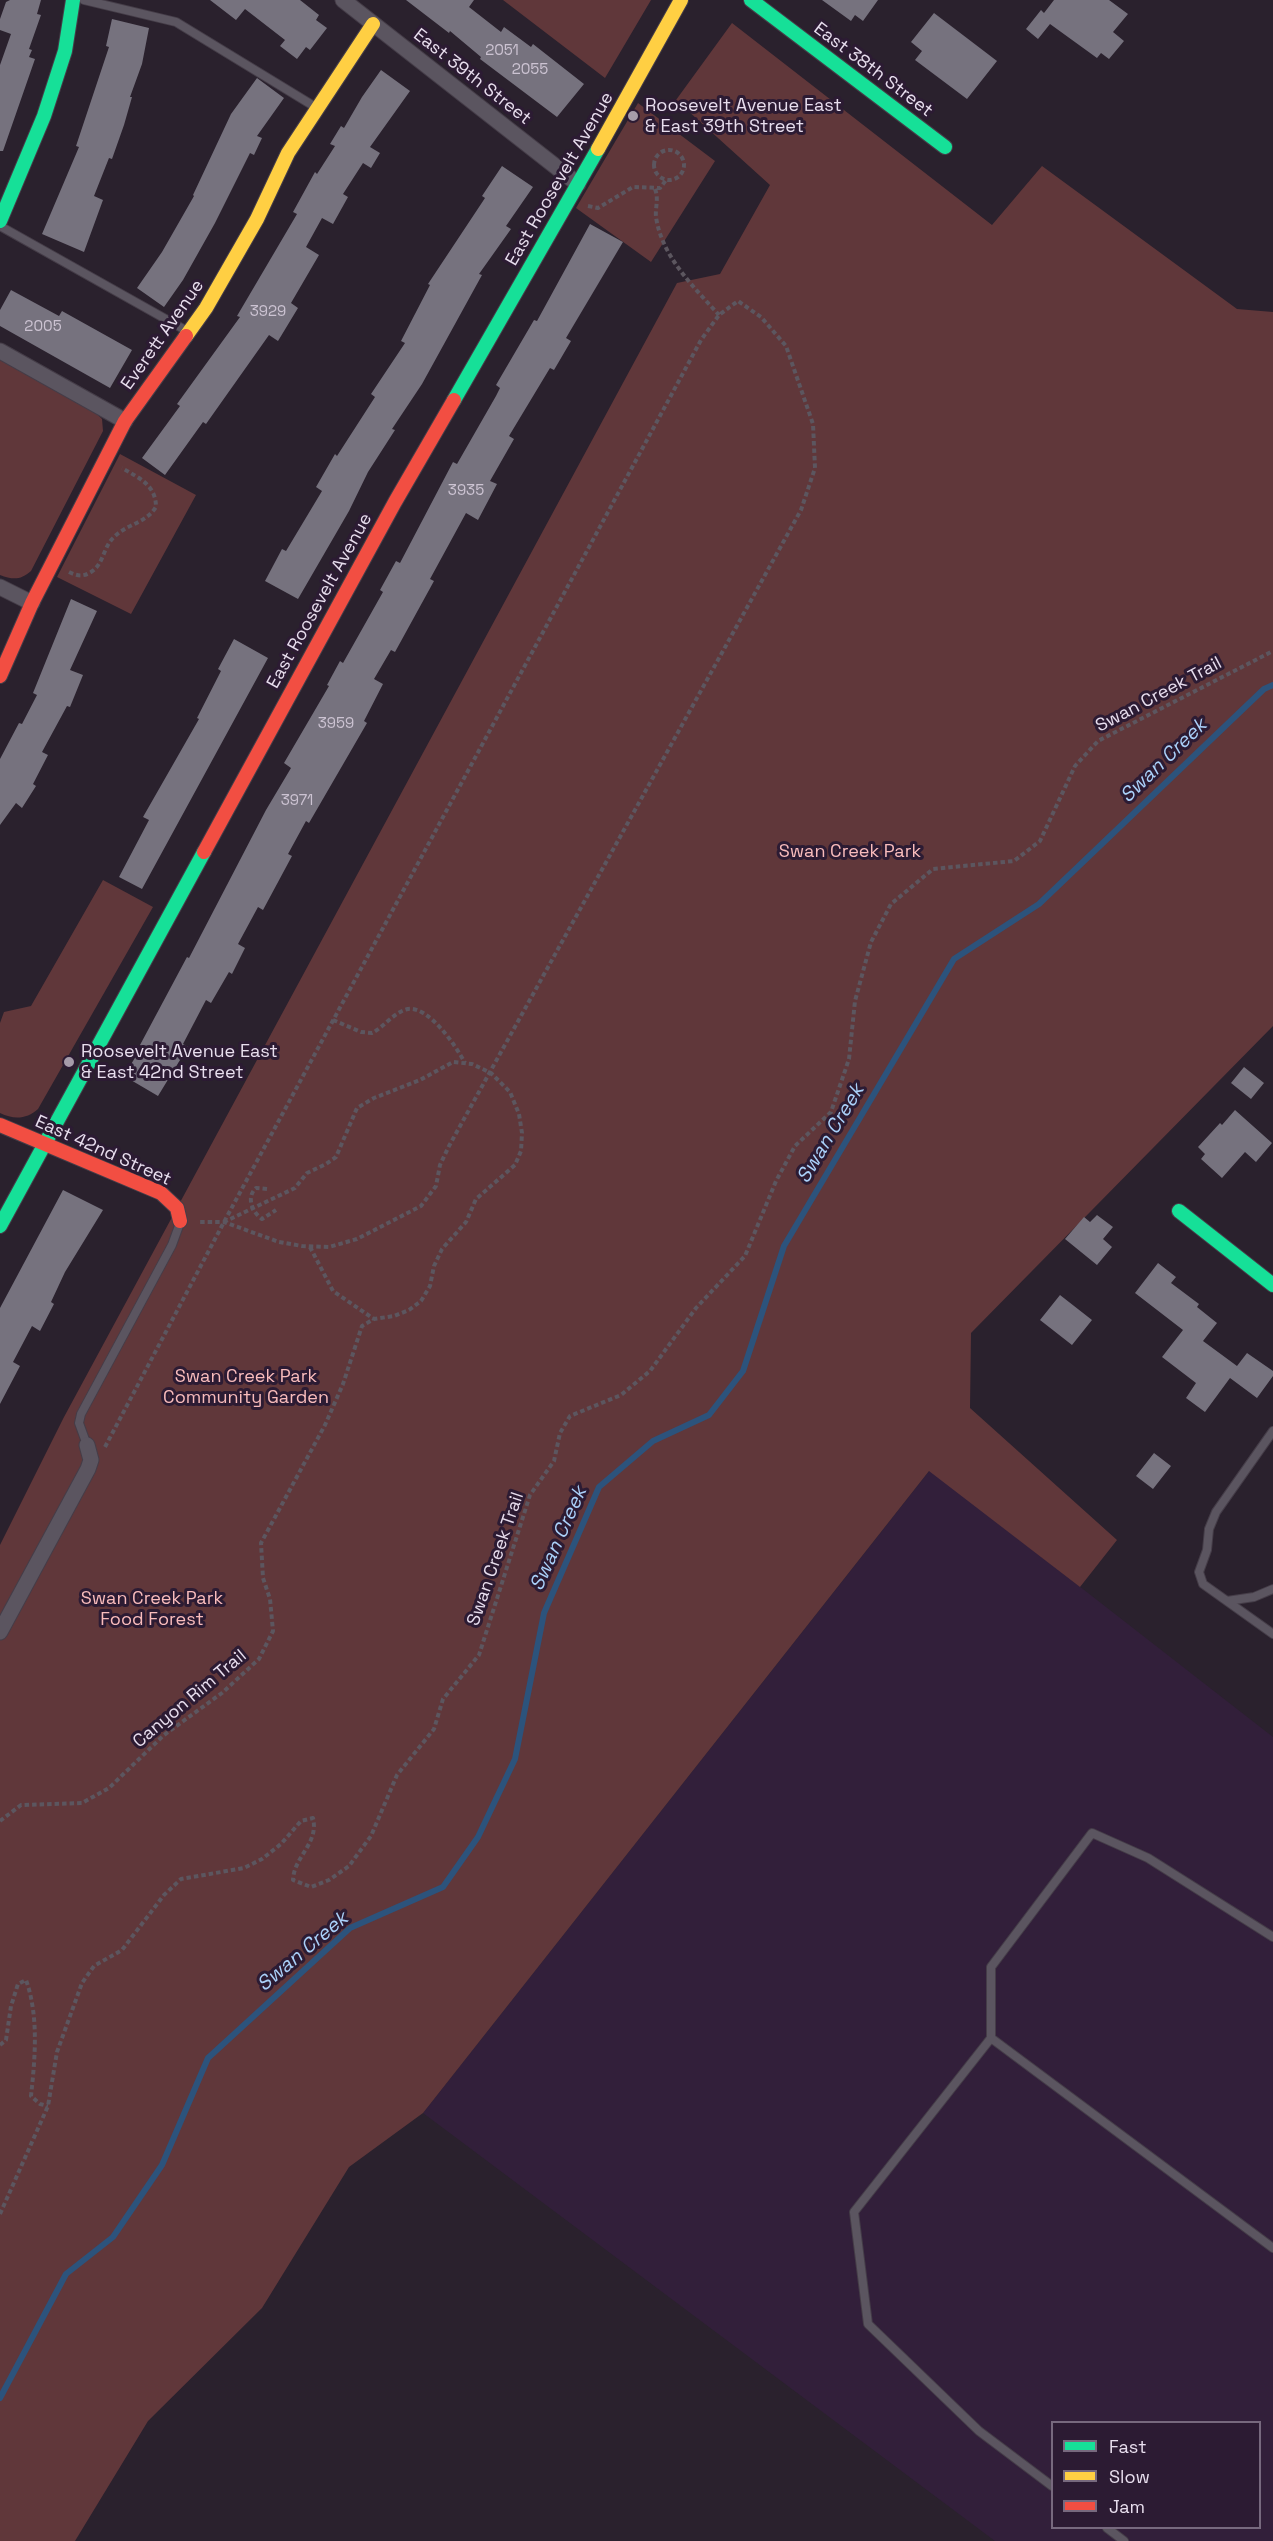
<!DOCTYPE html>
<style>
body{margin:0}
#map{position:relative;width:1273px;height:2541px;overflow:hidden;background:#2a212d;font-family:"Space Grotesk",sans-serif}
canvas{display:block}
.legend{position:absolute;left:1051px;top:2421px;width:210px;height:108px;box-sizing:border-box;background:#2c1b33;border:2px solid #77697e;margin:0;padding:8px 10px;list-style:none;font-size:18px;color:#e8deee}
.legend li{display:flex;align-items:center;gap:12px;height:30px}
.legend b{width:30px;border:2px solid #77697e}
</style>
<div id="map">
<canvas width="1273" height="2541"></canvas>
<ul class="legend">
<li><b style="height:8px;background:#16e098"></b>Fast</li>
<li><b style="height:8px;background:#ffcf43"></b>Slow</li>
<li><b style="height:8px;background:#f24e42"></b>Jam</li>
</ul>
</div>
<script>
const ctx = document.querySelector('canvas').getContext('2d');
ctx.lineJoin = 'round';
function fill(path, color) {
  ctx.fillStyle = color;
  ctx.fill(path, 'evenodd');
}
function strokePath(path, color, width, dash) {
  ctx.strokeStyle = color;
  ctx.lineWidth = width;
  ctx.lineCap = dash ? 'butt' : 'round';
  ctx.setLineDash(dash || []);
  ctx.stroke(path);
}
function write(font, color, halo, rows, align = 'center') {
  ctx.font = font + ' "Space Grotesk",sans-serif';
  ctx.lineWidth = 6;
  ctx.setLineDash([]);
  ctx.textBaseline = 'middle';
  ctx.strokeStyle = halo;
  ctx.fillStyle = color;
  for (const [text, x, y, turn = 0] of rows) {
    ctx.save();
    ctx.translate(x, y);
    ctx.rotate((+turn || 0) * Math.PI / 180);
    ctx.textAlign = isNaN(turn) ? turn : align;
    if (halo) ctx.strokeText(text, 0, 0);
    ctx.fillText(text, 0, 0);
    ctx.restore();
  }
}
fill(new Path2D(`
 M930,1470L1273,1737V2541H995L423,2113ZM1052,2422H1260V2528H1052Z`), '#321f3a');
fill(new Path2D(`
 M503,0H651L605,78Z
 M732,23L992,225L1042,166L1237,309L1273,312V1026L971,1333L970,1408L1117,1540L1080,1587L929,1471L423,2113L349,2167L262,2308L148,2421L75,2541H0V1545L64,1417L677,283L720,274L770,185L676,100Z
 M638,103L715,161L651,262L576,208Z
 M0,358L96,413L102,419L103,431L31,571C21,580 13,580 0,575Z
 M120,454L196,495L131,614L57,577Z
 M103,880L153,907L38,1109C27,1119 14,1120 0,1113V1023L4,1012L31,1006Z`), '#60373a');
strokePath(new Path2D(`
 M0,2398L66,2274L113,2237L162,2165L208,2058L350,1928L443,1887L478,1837L515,1759L544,1613L599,1487L653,1441L709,1415L743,1371L784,1246L954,959L1039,904L1264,689L1273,685`), '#2c537c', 6);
fill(new Path2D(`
 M10,0H41L37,14L41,15L29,49L32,50L29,57L35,59L3,151H0V65L11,34L0,30V19L6,2Z
 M210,0H300L319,15L316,20L327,28L310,50L306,47L297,59L280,46L285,40L245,9L236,20Z
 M406,0H474L469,7L501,32L504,27L531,47L533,44L584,84L557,117L480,59L481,57L450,31L449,33Z
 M822,0H878L863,21L855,15L851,21Z
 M1054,0H1109L1128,14L1113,32L1124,41L1109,59L1101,53L1097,58L1050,24L1038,39L1026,29L1041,10L1044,13Z
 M934,13L997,61L967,99L915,60L922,51L911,42Z
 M112,19L149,28L142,64L130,97H132L124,125L112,159L109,158L94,196L103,200L84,252L42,234L79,147L76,146L109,47L106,46Z
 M381,70L410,91L370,147L380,153L371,168L363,163L343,194L348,197L333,224L322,218L306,247L319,255L291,303L298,308L278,341L269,335L206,424L203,422L165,475L142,458L180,406L177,404L240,317L237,316L297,214L293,212L315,172L317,174L335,146L330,144L341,126L344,128L362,97Z
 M257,78L284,98L257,136L262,138L254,155L250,153L215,223L183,280L164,307L137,288L162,252L194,196L193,195L231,114Z
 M502,166L533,187L506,226L511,229L479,274L482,275L422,384L392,429L395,430L368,472L349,511L298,599L265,581L282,549L286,551L322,491L316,487L335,454L337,456L375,397L371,394L405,343L401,341L430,285L428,284L485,198L482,196Z
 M590,224L623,242L566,338L571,341L554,370L550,368L509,436L514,439L490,481L497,484L478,520L466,513L430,579L434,581L406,632L395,652L391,650L374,679L383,684L364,721L367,723L309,823L306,821L288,854L292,856L263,910L258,907L238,944L245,948L232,974L229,972L211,1003L206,1000L183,1044L188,1047L158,1096L124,1076L142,1046L140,1045L187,957L189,958L266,810L291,768L284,763L329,686L327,685L340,661L343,663L383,592L380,590L396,561L400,563L453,462L457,464L496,396L500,388L496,385L534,320L537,321Z
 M11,290L59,316L62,311L132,350L110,388L0,326V310Z
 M71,599L97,611L70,670L83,675L70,707L67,706L42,752L48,755L33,784L36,786L22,808L16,803L0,825V759L19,723L22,724L37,695L33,693Z
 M234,639L268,658L142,889L119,877L149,820L143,817L199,719L197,718L221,671L218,669Z
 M1244,1067L1264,1083L1251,1099L1231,1083Z
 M1235,1110L1272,1143L1256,1162L1245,1152L1222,1178L1201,1159L1205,1154L1198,1147L1220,1123L1222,1125Z
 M63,1190L103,1210L65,1272L51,1302L54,1304L40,1331L32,1326L13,1362L20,1366L0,1404V1308Z
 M1097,1215L1113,1227L1103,1239L1112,1247L1097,1265L1065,1239L1084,1217L1090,1222Z
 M1158,1263L1176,1277L1171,1283L1199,1304L1197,1307L1217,1323L1203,1341L1237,1366L1247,1353L1273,1371V1376L1257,1398L1230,1378L1205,1412L1186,1398L1196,1383L1162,1357L1183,1330L1135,1293Z
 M1060,1295L1092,1320L1072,1345L1040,1320Z
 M1154,1453L1171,1466L1153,1489L1136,1476Z`), '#76727e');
const lane = new Path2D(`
 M84,0L176,22L317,108
 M0,226L187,331
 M1273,1431L1216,1512L1209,1529L1207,1550L1199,1572L1203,1584L1273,1634
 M87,1445L79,1423L81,1414L172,1245L180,1223
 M1227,1601L1254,1597L1273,1589
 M1273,1937L1148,1858L1092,1833L991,1967V2038L1273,2248
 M991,2038L854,2212L868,2324L979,2431L1052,2486
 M1107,2528L1124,2541`);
const street = new Path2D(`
 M343,0L578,184
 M0,351L125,421
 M0,587L32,603
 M0,1632L88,1469L91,1460L87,1445`);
const fast = new Path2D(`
 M751,0L945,147
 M0,221L44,116L65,51L73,0
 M454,400L598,149
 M1179,1211L1273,1285
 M0,1226L204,852`);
const slow = new Path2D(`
 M598,149L681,0
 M186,336L206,308L257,219L288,153L373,24`);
const jam = new Path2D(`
 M0,676L32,603L125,421L186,336
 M204,852L395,502L454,400
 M0,1125L161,1193L177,1208L180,1221`);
strokePath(lane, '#453d48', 10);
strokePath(street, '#453d48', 17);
strokePath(fast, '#453d48', 16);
strokePath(slow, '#453d48', 16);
strokePath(jam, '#453d48', 16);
strokePath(new Path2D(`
 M654 165a15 15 0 1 1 30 0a15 15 0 1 1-30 0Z
 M655,189C659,199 655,208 656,217C662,257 693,286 719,315
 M588,206L598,208L633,187L660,188L666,180
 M69,572C77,576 83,577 91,572C104,564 103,547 114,537C127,524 146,523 156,507C156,485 139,478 122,468
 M333,1020L361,1032L372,1033C384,1027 394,1012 408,1009C429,1006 456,1046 465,1063
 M267,1189L256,1188C246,1197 252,1212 262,1219L276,1210
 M310,1247L333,1291L374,1319
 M105,1447L224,1222L701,340L719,315L738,301L761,317L786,346L813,424L815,468L801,510L449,1146L440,1165L436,1186L421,1206L357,1239L329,1247L302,1246L279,1242L224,1222H199
 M0,1821L21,1805L82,1803L109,1788L164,1735L222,1693L259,1659L273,1631L270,1599L263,1578L261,1543L325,1425L343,1384L362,1326L374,1319L394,1316L409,1310L421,1301L430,1286L434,1266L442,1249L466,1222L476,1199L515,1165L521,1151L522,1133L519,1114L510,1092L491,1073L472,1064L453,1062L420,1080L374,1098L357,1108L336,1157L326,1164L307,1173L295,1188L224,1222
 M0,2045L6,2040L11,2006L18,1984L26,1980C39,2016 35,2059 31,2096L40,2104L48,2106
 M0,2214L48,2106L57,2052L82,1983L94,1966L122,1950L164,1895L181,1879L244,1868L262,1859L281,1844L301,1821L313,1818C319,1844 294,1856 293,1880L311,1887L329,1880L349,1866L371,1836L397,1775L434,1729L443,1699L479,1655L530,1495L554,1461L560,1433L570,1416L621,1395L650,1371L696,1308L745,1256L776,1181L795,1146L831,1112L849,1059L855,1001L871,942L891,904L933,869L1014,861L1040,841L1075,766L1098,741L1273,651`), '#5c565f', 4, [4.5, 3]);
strokePath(lane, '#5b5560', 8);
strokePath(street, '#5b5560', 15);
strokePath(fast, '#16e098', 14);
strokePath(slow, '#ffcf43', 14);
strokePath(jam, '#f24e42', 14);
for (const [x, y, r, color] of [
 [633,116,6,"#a69caa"],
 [69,1062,6,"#a69caa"]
]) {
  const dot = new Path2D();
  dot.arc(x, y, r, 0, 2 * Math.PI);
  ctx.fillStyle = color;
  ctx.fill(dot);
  strokePath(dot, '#2c1b33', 2);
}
write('15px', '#ccc3d2', null, [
 ["2051",502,51],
 ["2055",530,70],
 ["3929",268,312],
 ["2005",43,327],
 ["3935",466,491],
 ["3959",336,724],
 ["3971",297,801]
]);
write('18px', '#e8deee', '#2c1b33', [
 ["East 38th Street",873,70,37],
 ["East 39th Street",472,77,38],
 ["East Roosevelt Avenue",560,179,-60],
 ["Everett Avenue",163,335,-55],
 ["East Roosevelt Avenue",320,601,-61],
 ["Swan Creek Trail",1159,695,-28],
 ["East 42nd Street",103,1151,24],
 ["Swan Creek Trail",496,1559,-71],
 ["Canyon Rim Trail",190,1699,-40]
]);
write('18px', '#e8deee', '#2c1b33', [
 ["Roosevelt Avenue East",645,106],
 ["& East 39th Street",645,127],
 ["Roosevelt Avenue East",81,1052],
 ["& East 42nd Street",81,1073]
], 'left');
write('18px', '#f9bcbc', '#2c1b33', [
 ["Swan Creek Park",850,852],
 ["Swan Creek Park",246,1377],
 ["Community Garden",246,1398],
 ["Swan Creek Park",152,1599],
 ["Food Forest",152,1620]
]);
write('italic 20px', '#aad0f9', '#2c1b33', [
 ["Swan Creek",1164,761,-44],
 ["Swan Creek",831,1134,-59],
 ["Swan Creek",559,1539,-66],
 ["Swan Creek",303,1952,-40]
]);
</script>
